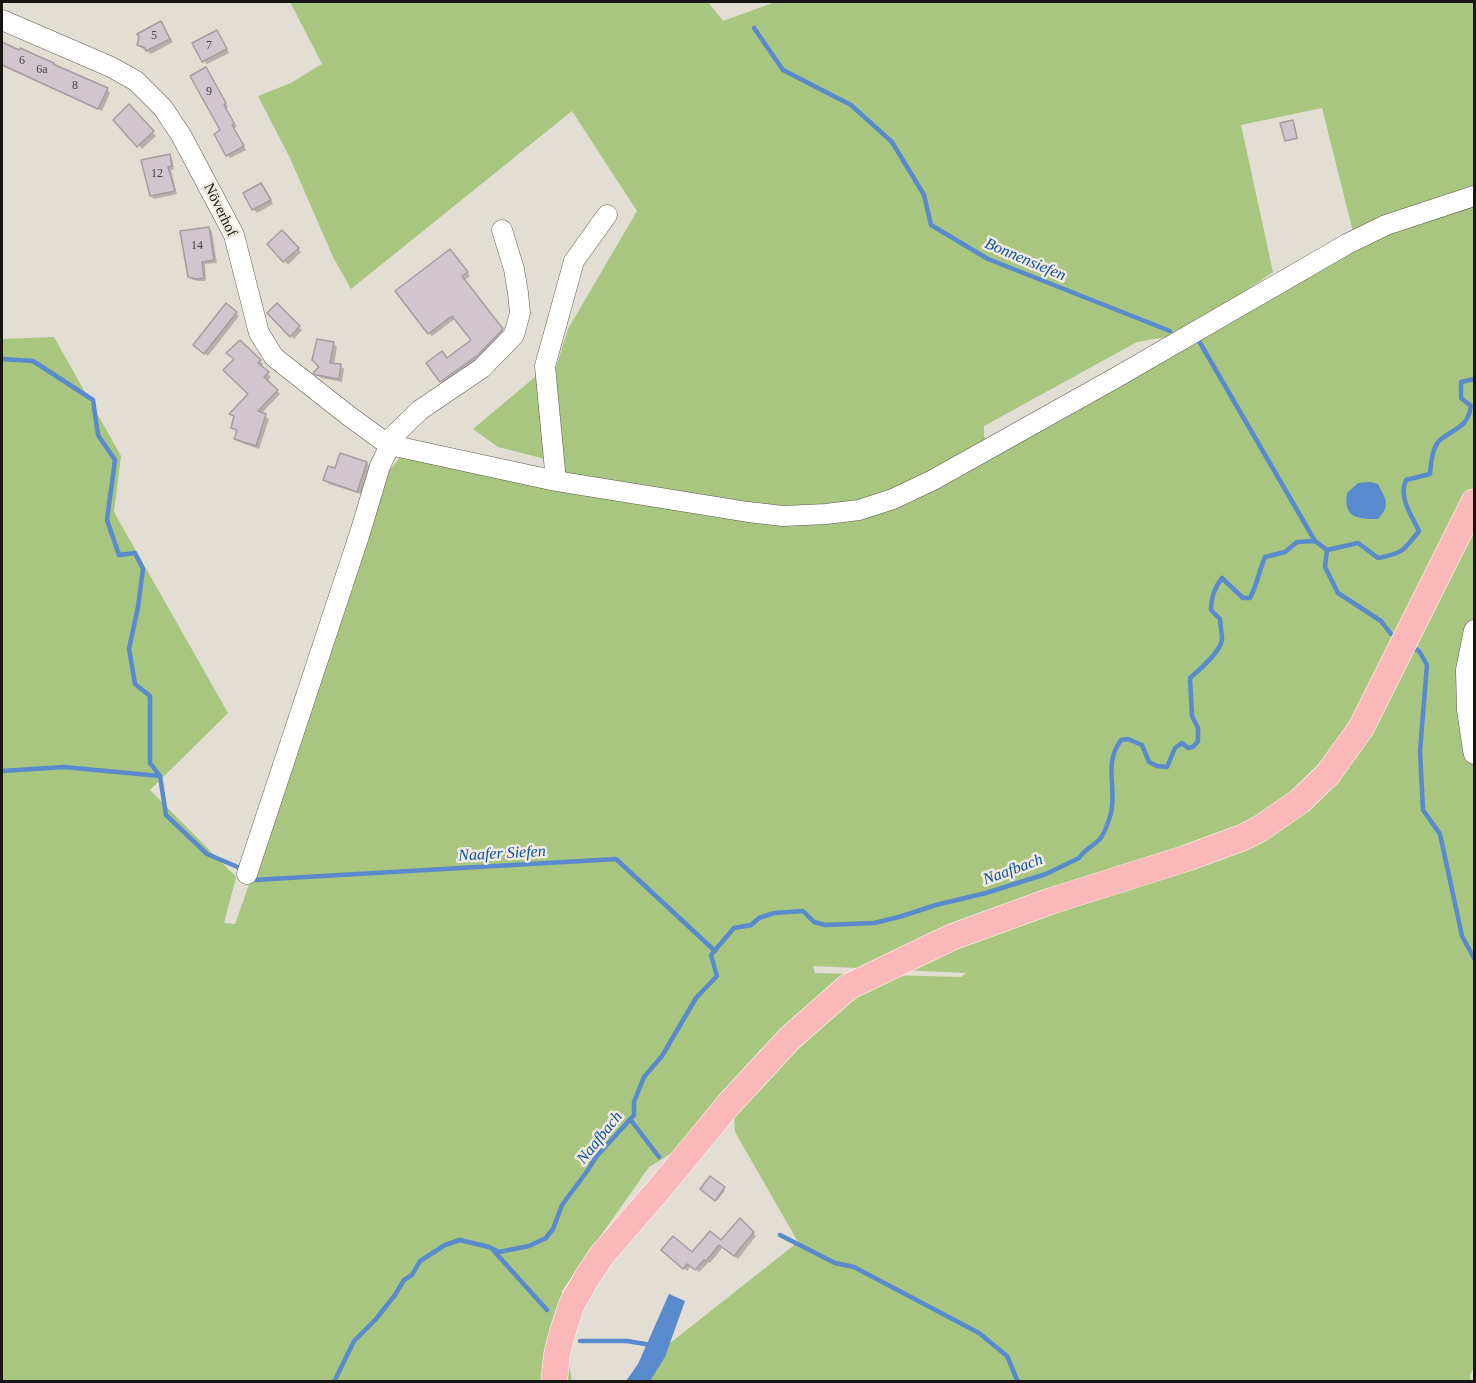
<!DOCTYPE html>
<meta charset="utf-8">
<style>
body{margin:0}
#map{position:relative;width:1476px;height:1383px;overflow:hidden;background:#e3ded4;font-family:Georgia,serif}
canvas{display:block}
.frame{position:absolute;inset:0;border:3px solid #181613;pointer-events:none}
</style>
<div id="map">
<canvas width="1476" height="1383"></canvas>
<div class="frame"></div>
</div>
<script>
const ctx = document.querySelector('canvas').getContext('2d');
ctx.lineJoin = 'round';
function fill(path, color) {
  ctx.fillStyle = color;
  ctx.fill(path, 'evenodd');
}
function strokePath(path, color, width, dash) {
  ctx.strokeStyle = color;
  ctx.lineWidth = width;
  ctx.lineCap = dash ? 'butt' : 'round';
  ctx.setLineDash(dash || []);
  ctx.stroke(path);
}
function write(font, color, halo, rows, align = 'center') {
  ctx.font = font + ' Georgia,serif';
  ctx.lineWidth = 5;
  ctx.setLineDash([]);
  ctx.textBaseline = 'middle';
  ctx.strokeStyle = halo;
  ctx.fillStyle = color;
  for (const [text, x, y, turn = 0] of rows) {
    ctx.save();
    ctx.translate(x, y);
    ctx.rotate((+turn || 0) * Math.PI / 180);
    ctx.textAlign = isNaN(turn) ? turn : align;
    if (halo) ctx.strokeText(text, 0, 0);
    ctx.fillText(text, 0, 0);
    ctx.restore();
  }
}
fill(new Path2D(`
 M290,2H708L723,21L775,2H1474V191L1353,232L1322,108L1241,125L1273,272L1183,334L1137,342L984,426V436L989,445L941,471L856,505L789,511L557,477L553,377L568,329L637,211L572,111L351,289L333,257L290,158L258,96L291,83L322,64Z
 M1474,201V1367L1470,1375L1471,1381H642L655,1355L798,1242L735,1132L734,1115L649,1167L562,1291L563,1331L572,1381H2V339L54,337L121,456L114,512L228,713L150,790L236,877L224,923L235,924L257,862L362,556L389,471L401,456L742,518L869,513L1388,230ZM813,966L966,973L961,977L815,973Z
 M541,372L549,460L498,447L473,429Z`), '#a8c67f');
fill(new Path2D(`
 M1370,482L1378,484C1386,500 1391,505 1378,519C1357,519 1343,518 1347,493L1358,483Z
 M669,1294L685,1301L665,1357L650,1381H626L638,1364Z`), '#598acd');
fill(new Path2D(`
 M161,23L164,27L173,42L151,54L138,45Z
 M216,32L220,36L229,53L207,64L204,61Z
 M2,44L107,89L110,93L102,111L2,65Z
 M206,69L209,72L228,107L226,108L237,127L234,128L246,150L230,158L227,155Z
 M129,106L156,136L142,149L115,120Z
 M1293,121L1298,139L1288,141L1286,140Z
 M169,155L172,158L174,169L171,170L177,194L154,199L151,196Z
 M261,185L265,189L273,204L257,213L253,209L245,194Z
 M209,228L212,232L217,263L205,264L206,281H200L193,280L189,276Z
 M282,232L301,252L288,265L269,244Z
 M453,254L470,276L464,280L505,333L481,358L444,384L441,381L447,360L473,340L456,318L432,336L429,333Z
 M277,305L302,330L294,339L269,313Z
 M236,313L239,316L208,356L198,348Z
 M240,342L263,364L260,367L271,377L266,382L280,394L261,414L269,419L259,449L239,442L236,439L238,431L232,427L234,417L231,414L250,394L236,359Z
 M333,343L337,347L334,365L340,366L344,369L342,382L321,378L316,373L321,367Z
 M367,463L370,467L361,494L329,484L325,480L336,470Z
 M710,1178L725,1190L717,1201L702,1189Z
 M740,1220L756,1236L738,1259L723,1247L710,1263L709,1262L699,1272L691,1266L687,1271L667,1254H692L722,1242Z`), '#0003');
strokePath(new Path2D(`
 M754,28L783,70L851,105L892,142L924,195L931,225L988,259L1170,331
 M1199,341L1315,541
 M2,359L33,361L93,400L98,435L115,460L107,520L119,555L135,553L143,569L138,607L129,649L135,684L150,696V763L160,776
 M1327,550L1325,567L1338,593L1381,621L1391,634
 M1415,649L1419,651L1427,665L1420,751L1423,810L1440,834L1462,936L1474,958
 M2,771L64,767L160,776
 M160,776L166,815L207,854L240,868
 M254,880L616,859L715,951
 M630,1119L659,1157
 M780,1235L835,1263L854,1267L979,1333L1007,1356L1018,1382
 M493,1250L547,1310
 M580,1341H627L651,1345
 M334,1382L354,1341L376,1319L395,1295L404,1280L412,1275L420,1261L445,1245L460,1240L489,1247L499,1252L529,1246L546,1238L553,1229L562,1205L588,1170L596,1157L634,1115V1102L644,1077L662,1056L696,998L717,976L711,955L734,928L751,925L759,918L774,913L803,911L814,922L825,925L874,923L899,917L936,905L986,893L1046,874L1079,858C1084,850 1093,846 1100,839C1105,833 1109,820 1111,813C1117,785 1103,765 1121,740L1128,739L1142,745L1149,762L1157,766L1167,767L1175,748L1182,743L1188,748L1193,747L1198,741V728L1192,716L1190,678C1199,670 1221,652 1222,639C1222,633 1220,625 1220,619L1211,610C1211,598 1214,588 1222,578L1243,598H1250C1257,585 1259,571 1265,557L1285,552L1297,542L1315,541L1327,550L1358,543L1378,558C1404,553 1403,551 1419,531C1412,516 1398,497 1406,480L1430,474C1431,463 1432,449 1439,441C1453,428 1467,430 1471,406L1461,398V382L1474,379`), '#598acd', 4.5);
const building = new Path2D(`
 M161,21L170,39L146,51L145,48L137,45L139,37L137,34Z
 M217,30L227,49L202,62L192,43Z
 M2,42L19,50L20,48L40,57L54,63L53,64L108,88L98,109L2,65Z
 M206,67L226,103L224,105L234,123L232,125L244,146L226,156L214,134L220,130L190,76Z
 M129,104L154,131L137,147L113,120Z
 M1293,120L1297,138L1285,141L1280,123Z
 M170,154L172,166L168,167L175,191L150,196L141,160Z
 M261,183L271,200L252,210L243,193Z
 M209,227L214,260L202,262L204,278L196,279L188,277L180,231Z
 M282,230L299,248L283,262L267,244Z
 M450,249L468,272L462,276L503,329L478,355L440,382L426,363L442,351L447,358L471,340L452,316L428,334L395,291Z
 M226,303L237,312L204,354L193,345Z
 M277,303L300,326L290,337L267,313Z
 M317,339L334,342L330,363L341,364L339,379L316,375L313,373L319,367L312,360Z
 M240,340L261,360L258,363L269,372L264,377L278,390L258,411L266,414L256,446L234,439L237,430L231,428L234,416L229,414L248,394L223,370L234,359L226,353Z
 M340,453L367,462L357,492L323,480L328,466L335,468Z
 M710,1176L725,1187L715,1201L700,1189Z
 M740,1218L754,1232L734,1256L719,1245L706,1261L704,1260L695,1270L687,1264L683,1269L661,1250L673,1236L692,1252L710,1231L721,1240Z`);
fill(building, '#d1c6cd');
strokePath(building, '#a59ba1', 1.5);
const minor = new Path2D(`
 M2,20L111,67L136,81L163,108L181,135L234,235L259,333L274,357L349,416L386,443L390,445L556,481L748,512L783,516L826,514L859,510L893,499L933,480L1117,377L1347,244L1386,225L1474,196
 M386,443L420,410L482,368L514,335L520,313L518,293L514,269L502,230
 M556,481L545,366L574,261L607,215
 M1474,630L1466,670L1467,710L1473,750L1474,754
 M247,874L360,533L380,466L390,445`);
const major = new Path2D(`
 M554,1382L557,1354L563,1331L572,1304L586,1279L602,1255L660,1188L729,1104L790,1038L848,987L952,937L1051,901L1187,858L1244,837L1261,828L1300,801L1328,774L1361,728L1474,502`);
strokePath(minor, '#5c584f', 21);
strokePath(major, '#fff', 27);
strokePath(minor, '#fff', 20);
strokePath(major, '#fbb8b9', 26);
write('12px', '#464242', null, [
 ["5",154,36],
 ["7",209,46],
 ["6",22,61],
 ["6a",42,70],
 ["8",75,86],
 ["9",209,92],
 ["12",157,174],
 ["14",197,246]
]);
write('15px', '#181613', '#f0ebe1', [
 ["Növerhof",220,210,64]
]);
write('italic 16px', '#0c50a0', '#f0ebe1', [
 ["Bonnensiefen",1025,260,23],
 ["Naafer Siefen",502,854,-3],
 ["Naafbach",1013,870,-20],
 ["Naafbach",600,1138,-51]
]);
</script>
